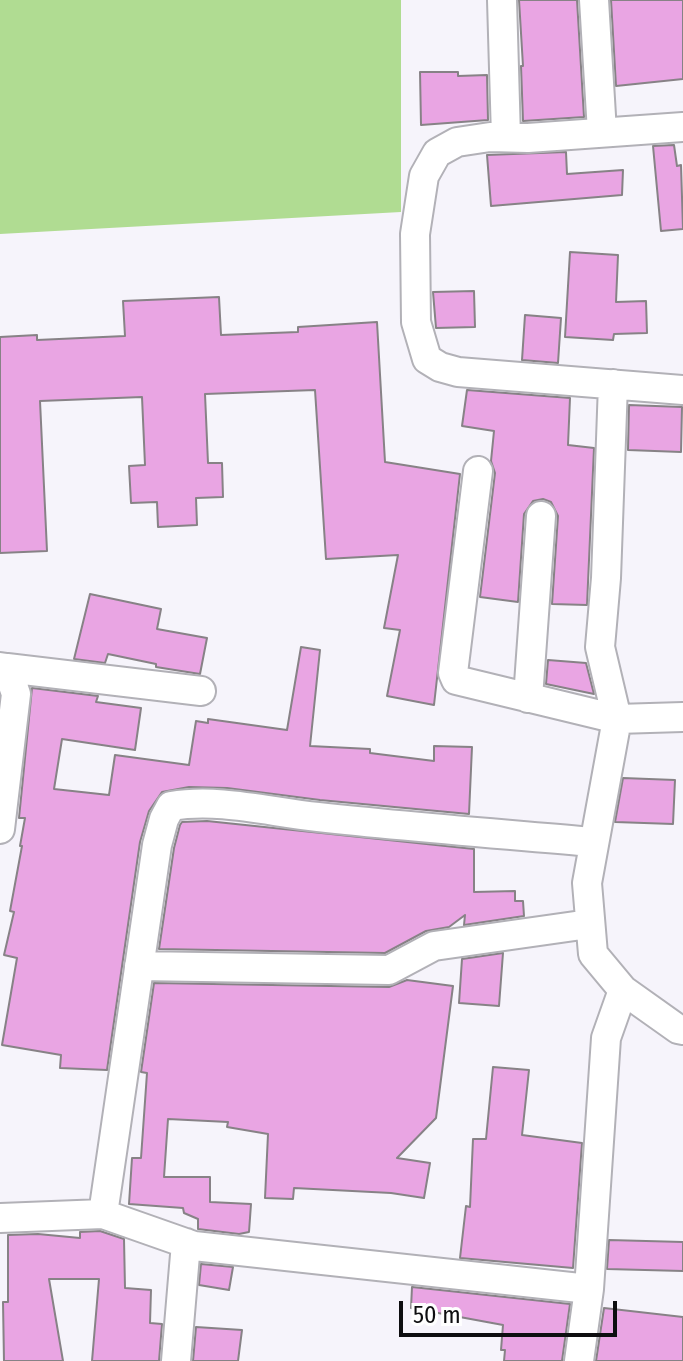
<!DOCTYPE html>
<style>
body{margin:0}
#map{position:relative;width:683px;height:1361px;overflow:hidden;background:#f6f4fb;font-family:"Fira Sans Condensed",sans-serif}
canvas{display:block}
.scale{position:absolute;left:399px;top:1301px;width:218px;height:36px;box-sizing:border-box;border:4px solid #0e0e10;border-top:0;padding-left:10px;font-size:24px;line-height:28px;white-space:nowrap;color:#0e0e10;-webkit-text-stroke:6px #fff;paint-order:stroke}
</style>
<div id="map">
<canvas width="683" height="1361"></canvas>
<div class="scale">50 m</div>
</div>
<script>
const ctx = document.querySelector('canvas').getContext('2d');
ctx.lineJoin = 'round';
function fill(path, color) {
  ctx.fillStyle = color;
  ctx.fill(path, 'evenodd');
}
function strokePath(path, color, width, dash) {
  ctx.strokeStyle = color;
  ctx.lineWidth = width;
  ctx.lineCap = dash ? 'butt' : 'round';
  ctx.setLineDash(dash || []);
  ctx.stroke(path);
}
fill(new Path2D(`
 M0,0H401V212L0,234Z`), '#b0dc92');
const building = new Path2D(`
 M519,0H577L584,117L523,121L521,66H523Z
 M611,0H683V79L616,86Z
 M420,72H458V76L487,75L488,120L421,125Z
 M674,145L677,166L681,165L683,229L661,231L653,146Z
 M566,152L567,174L623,170L622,195L491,206L487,155Z
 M570,252L618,255L616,302L646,301L647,333L614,334L613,340L565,337Z
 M474,291L475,327L436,328L433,292Z
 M219,297L221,335L298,332V327L377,322L385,462L460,474L434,705L387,696L400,630L384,628L398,555L326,559L315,390L205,394L208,463H222L223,497L196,498L197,525L158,527L157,502L131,503L129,466L145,465L142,397L40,401L47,551L0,553V337L37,335V340L125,336L123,301Z
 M525,315L561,318L558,363L522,360Z
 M467,390L570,398L568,445L594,448L587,605L552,604L558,516L551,502L543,499L533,501L524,514L518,602L480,597L495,473L491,461L494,431L462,426Z
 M629,405L682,407L681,452L628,450Z
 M90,594L161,609L157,629L207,638L200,674L156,667V664L108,654L105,663L74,659Z
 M301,647L320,650L310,746L370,749V753L434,761V746L472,747L469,814L320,800L227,788L189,787L162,792L149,811L140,842L107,1070L60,1068L61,1055L2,1045L17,958L4,955L14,912L10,911L22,846H20L25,818H19L32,688L98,696L96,702L141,708L135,750L62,739L54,789L109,795L115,755L189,765L196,721L208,723V719L287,730Z
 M548,660L586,663L594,694L546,684Z
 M623,778L675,780L673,824L615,822Z
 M207,821L474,849V892L515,891V901H523L524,916L464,925L465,915L449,927L426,931L385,953L159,949L174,848L180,825L182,822Z
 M503,953L499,1006L459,1003L462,959Z
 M407,980L453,986L436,1118L397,1158L430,1163L424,1198L391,1193L294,1188L293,1199L265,1198L268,1134L227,1127L228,1122L168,1119L164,1177H210V1202L251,1204L249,1232L239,1234L198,1229V1219L184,1213L183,1208L129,1204L132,1158H141L147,1073L141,1072L154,983L389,987Z
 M493,1067L529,1070L522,1135L582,1143L573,1268L460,1258L466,1206L470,1207L473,1139H486Z
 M100,1231L124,1239L125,1288L151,1290L150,1323L162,1324L159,1361H92L99,1279H49L63,1361H4L3,1302H8V1235L38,1234L80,1238V1232Z
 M609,1240L683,1242V1271L607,1269Z
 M201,1264L233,1267L229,1290L199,1285Z
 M412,1287L570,1304L562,1361H504L505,1350H501L503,1325L411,1308Z
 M604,1308L683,1317V1361H596Z
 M196,1327L242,1330L238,1361H193Z`);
fill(building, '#e9a5e3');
strokePath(building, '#878286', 2);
const minor = new Path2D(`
 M502,0L506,137
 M594,0L602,132
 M683,127L528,138L490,137L457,142L437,153L424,176L415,234L416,322L427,359L440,367L458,372L683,390
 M478,471L453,673L456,680L617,719L600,647L606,578L613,384
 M0,667L7,668L16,694L0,829
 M7,668L201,691
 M528,698L541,516
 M139,966L389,970L434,946L589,924
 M623,990L678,1029L683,1030
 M103,1214L157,845L164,819L171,806C220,798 269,812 318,817C409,827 501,834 593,842
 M0,1218L103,1214L194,1246L589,1289L606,1038L623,990L593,954L587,883L617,719L683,717
 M176,1361L186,1243
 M579,1361L589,1289`);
strokePath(minor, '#b2b1b7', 32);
strokePath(minor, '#fff', 28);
</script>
